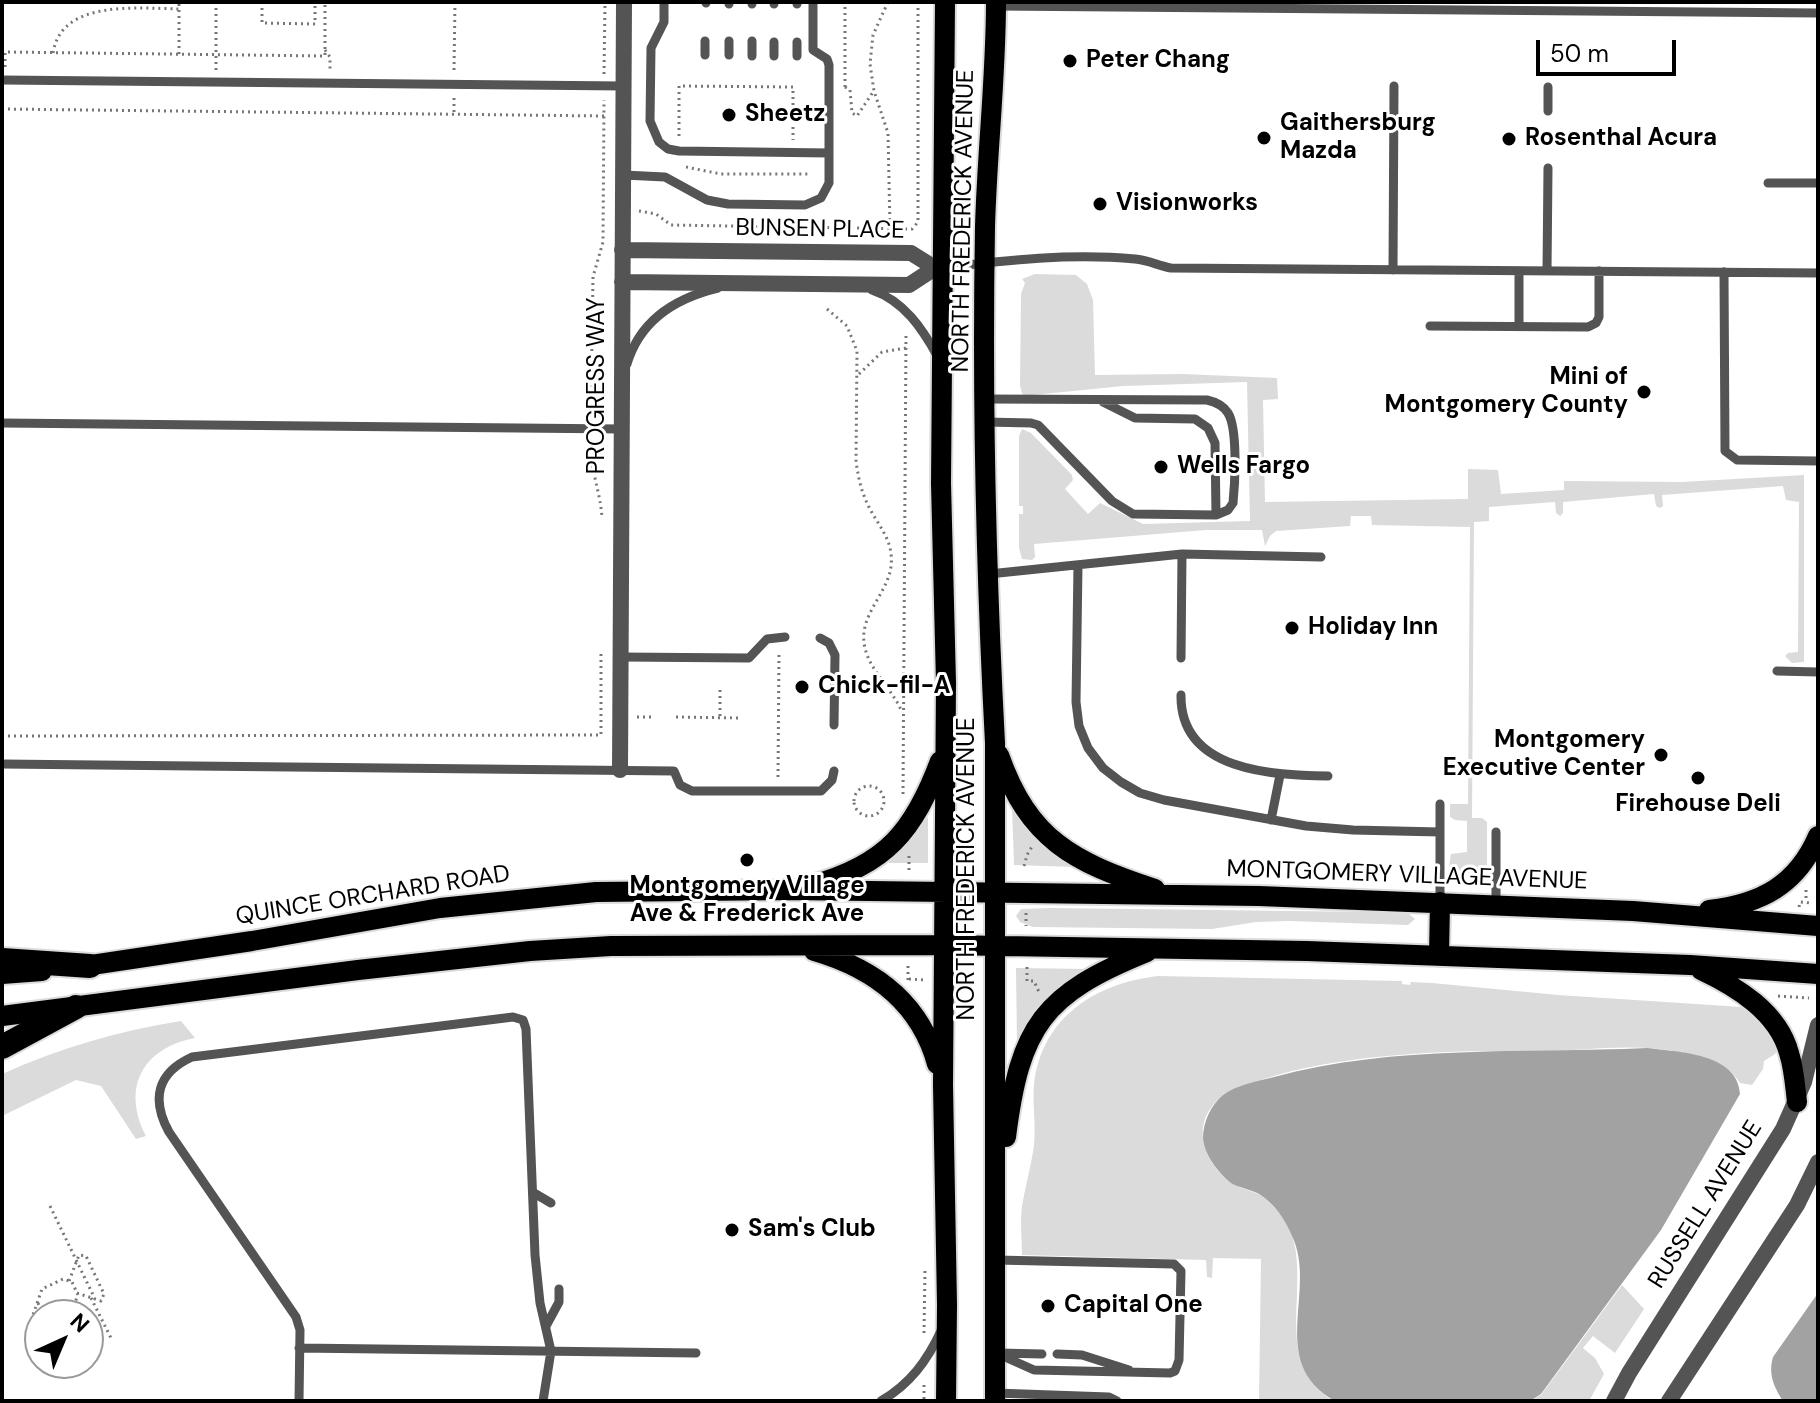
<!DOCTYPE html>
<style>
body{margin:0}
#map{position:relative;width:1820px;height:1403px;overflow:hidden;background:#fff;font-family:"DM Sans",sans-serif}
canvas{display:block}
.frame{position:absolute;inset:0;border:4px solid #000;pointer-events:none}
.north{position:absolute;left:24px;top:1299px;width:80px;height:80px;box-sizing:border-box;background:#fff;border:2px solid #999;border-radius:50%;rotate:44deg;font-size:22px;font-weight:700;line-height:32px;text-align:center;color:#000}
.north::after{content:'';display:block;margin:auto;width:28px;height:36px;background:#000;clip-path:polygon(50% 0,100% 100%,50% 72%,0 100%)}
.scale{position:absolute;left:1536px;top:40px;width:140px;height:36px;box-sizing:border-box;border:4px solid #000;border-top:0;padding-left:10px;font-size:24px;line-height:28px;white-space:nowrap;color:#000;-webkit-text-stroke:6px #fff;paint-order:stroke}
</style>
<div id="map">
<canvas width="1820" height="1403"></canvas>
<div class="frame"></div>
<div class="north">N</div>
<div class="scale">50 m</div>
</div>
<script>
const ctx = document.querySelector('canvas').getContext('2d');
ctx.lineJoin = 'round';
function fill(path, color) {
  ctx.fillStyle = color;
  ctx.fill(path, 'evenodd');
}
function strokePath(path, color, width, dash) {
  ctx.strokeStyle = color;
  ctx.lineWidth = width;
  ctx.lineCap = dash ? 'butt' : 'round';
  ctx.setLineDash(dash || []);
  ctx.stroke(path);
}
function write(font, color, halo, rows, align = 'center') {
  ctx.font = font + ' "DM Sans",sans-serif';
  ctx.lineWidth = 6;
  ctx.setLineDash([]);
  ctx.textBaseline = 'middle';
  ctx.strokeStyle = halo;
  ctx.fillStyle = color;
  for (const [text, x, y, turn = 0] of rows) {
    ctx.save();
    ctx.translate(x, y);
    ctx.rotate((+turn || 0) * Math.PI / 180);
    ctx.textAlign = isNaN(turn) ? turn : align;
    if (halo) ctx.strokeText(text, 0, 0);
    ctx.fillText(text, 0, 0);
    ctx.restore();
  }
}
fill(new Path2D(`
 M1035,274L1076,275L1087,284L1093,300L1095,375L1183,374L1277,378L1278,399L1263,400L1265,502L1468,499V469L1498,470L1501,494L1564,490V481L1682,482L1804,475V662L1792,663L1785,656L1788,653L1798,652L1799,502L1786,500L1783,486L1662,495L1663,506L1660,508L1656,506L1654,494L1563,502V513L1560,516L1556,513L1555,502L1489,507V521L1474,522L1472,818H1482L1487,822V875L1469,874L1449,867L1451,854L1467,852V821L1455,820L1450,817V804H1468L1470,527L1372,525L1371,516H1351L1350,526L1276,531L1270,536L1265,546L1262,530H1206L1034,544L1035,557L1032,560L1022,559L1019,548V514H1023V506H1019V436L1022,429L1031,433L1072,475L1073,480L1065,489L1088,514L1100,503L1143,524L1250,521L1247,382L1123,386L1023,396L1020,386L1021,294L1025,283L1022,279Z
 M1012,806L1077,867L1014,865Z
 M925,817L928,818V863H889V858Z
 M1050,908L1372,912L1409,914L1415,919L1408,925L1289,921L1256,922L1212,929L1033,927L1020,922L1016,916L1021,909Z
 M1016,968L1087,969L1044,1002L1017,1043Z
 M1158,976L1402,981V984L1410,985L1411,982L1432,983L1558,995L1742,1007L1763,1024L1778,1048L1775,1054L1764,1061L1763,1069L1752,1085L1740,1083C1727,1062 1706,1058 1684,1053C1635,1042 1583,1051 1533,1052C1505,1053 1476,1050 1448,1052C1381,1055 1302,1062 1240,1088C1235,1090 1227,1091 1223,1095C1217,1099 1207,1112 1205,1119C1197,1142 1211,1168 1230,1182C1238,1188 1249,1190 1258,1194C1276,1204 1292,1227 1295,1247C1305,1301 1276,1369 1334,1401H1259L1261,1259L1213,1258L1212,1278L1207,1277L1206,1260L1022,1255C1022,1239 1020,1222 1022,1206C1025,1188 1030,1170 1033,1152C1037,1129 1032,1106 1034,1084C1042,1017 1096,983 1158,976Z
 M181,1021L195,1038C143,1048 121,1087 146,1136L136,1139L101,1086L76,1080L2,1116V1074C59,1048 119,1031 181,1021Z
 M1622,1285L1644,1309L1615,1353L1593,1336L1583,1348L1595,1358L1604,1374L1589,1401H1530L1541,1395Z`), '#dbdbdb');
fill(new Path2D(`
 M1647,1048C1678,1052 1738,1053 1740,1094L1661,1230L1541,1394L1530,1401H1335C1266,1363 1318,1290 1292,1236C1285,1219 1275,1204 1259,1194C1250,1189 1239,1188 1231,1183C1218,1173 1204,1154 1203,1138C1203,1122 1211,1105 1223,1095C1236,1085 1259,1081 1274,1077C1396,1044 1522,1054 1647,1048Z
 M1818,1293V1401H1783C1774,1387 1768,1374 1773,1357Z`), '#a2a2a2');
const primary = new Path2D(`
 M945,2L941,483L946,683L943,1085L947,1305L946,1401
 M999,755C1029,840 1073,862 1155,889
 M812,885C886,865 914,831 940,761
 M1709,910C1761,904 1797,885 1818,836
 M814,951C873,968 920,1002 937,1064
 M1439,956L1440,902
 M78,967L252,941L440,908L596,892L791,890L1259,896L1633,911L1818,926
 M1701,970C1737,987 1778,1012 1789,1053C1794,1068 1795,1086 1797,1102
 M2,974L42,971
 M2,1016L358,970L530,951L611,946L943,945L1307,951L1690,965L1818,974
 M1006,1137C1020,1026 1043,994 1147,952
 M995,1401V743C986,572 982,399 985,227C987,152 996,77 996,2`);
const motorway = new Path2D(`
 M2,960L90,966
 M2,1047L76,1007`);
strokePath(primary, '#dbdbdb', 24);
strokePath(motorway, '#dbdbdb', 28);
strokePath(new Path2D(`
 M262,2V23L315,24V2
 M888,2L873,35L870,64L874,91L888,133L890,228
 M325,50L330,57V69
 M53,53C61,0 135,8 179,9
 M179,54V2
 M5,67V52L325,56V2
 M216,70V2
 M454,70L455,2
 M604,74L605,2
 M845,87V2
 M845,87L850,90L852,113L857,116L873,92
 M454,98V114
 M2,109L604,116
 M679,136V86L793,87V140
 M686,167L721,174H809
 M639,211L656,214L671,225L912,229L918,222V2
 M827,309L847,326L857,351L856,462C858,474 860,487 865,498C872,518 889,533 891,554C896,590 856,612 865,648C870,671 893,690 902,712
 M859,374L882,352L906,348
 M591,405L593,277L603,242L604,100
 M591,448C591,472 601,494 602,519
 M720,716V688
 M637,717H655
 M676,717L740,718
 M2,736L601,735V650
 M778,777L779,653
 M854 801a15 15 0 1 1 30 0a15 15 0 1 1-30 0Z
 M903,794L906,334
 M909,856V872
 M1024,866L1027,855L1033,845
 M1806,890V902
 M1799,907L1800,902L1811,903
 M1026,913V926
 M1027,967V981H1034L1039,992
 M909,979L925,980
 M908,980V964
 M1778,996L1809,998
 M50,1206L95,1299
 M69,1281L79,1255L86,1256L104,1294L101,1301L77,1293
 M91,1298L111,1338
 M38,1303L42,1312L52,1315
 M40,1331L33,1315L42,1289L63,1279L72,1282L78,1295L74,1305L54,1315
 M924,1333L925,1269
 M56,1363V1365
 M924,1385V1401`), '#767676', 3, [2, 4]);
strokePath(new Path2D(`
 M664,2V22L651,48L650,121L659,142L668,149L679,151L829,153
 M706,2V3
 M797,2V4
 M729,4V2
 M752,4V2
 M774,4V2
 M996,6L1818,13
 M752,41V56
 M774,42V56
 M705,55V41
 M729,55V41
 M797,56V42
 M2,80L623,86
 M1548,111V87
 M623,175L665,177L707,200L728,204L805,205L821,198L829,183V65L827,59L813,50V2
 M1768,183H1818
 M943,268C1007,260 1071,253 1135,259C1148,260 1159,266 1171,268L1818,273
 M1393,270L1394,86
 M1547,271L1548,168
 M1724,272L1725,451L1737,460L1818,461
 M872,290C904,301 922,328 938,357
 M1430,326L1588,327L1596,323L1599,317V271
 M1519,326V271
 M627,364C640,320 676,298 718,288
 M986,399L1207,400C1216,402 1223,405 1228,413C1238,429 1235,484 1233,503L1228,510L1216,515L1133,514L1112,501L1038,425L1031,423L986,422
 M1103,402L1135,418L1195,419L1208,428L1215,443L1216,515
 M2,423L621,429
 M1078,565L1076,702L1079,726L1088,748L1103,768L1121,782L1140,793L1164,800L1306,826L1353,830L1440,832
 M989,574L1182,554L1321,557
 M820,638L829,643L835,655L834,725
 M620,657L749,658L767,639L785,637
 M1181,658L1182,554
 M1777,671L1818,672
 M1181,695C1180,772 1274,775 1328,776
 M2,764L674,771L680,785L692,791H821L832,780L834,771
 M1271,820L1280,775
 M1496,832V904
 M1440,902V804
 M534,1193L551,1203
 M546,1326L559,1302V1289
 M299,1348L696,1353
 M996,1353L1034,1370L1170,1373L1175,1371L1179,1360L1181,1271L1174,1264L996,1260
 M999,1353L1042,1354
 M1057,1354L1082,1355L1129,1370
 M995,1393L1109,1397L1117,1401
 M299,1401L300,1330L296,1317L169,1132C151,1099 157,1073 192,1057L513,1017L523,1020L526,1029L535,1255L540,1303L551,1351L543,1401
 M881,1401C910,1384 927,1361 941,1331`), '#545454', 9);
strokePath(new Path2D(`
 M622,282L909,285L935,268L911,253L622,250
 M620,770L624,2`), '#545454', 16);
strokePath(new Path2D(`
 M1614,1401L1629,1373L1783,1129L1804,1082L1818,1025
 M1669,1401L1797,1205L1818,1162`), '#545454', 16);
strokePath(primary, '#000', 20);
strokePath(motorway, '#000', 24);
for (const [x, y, r, color] of [
 [1070,61,8,"#000"],
 [729,115,8,"#000"],
 [1264,138,8,"#000"],
 [1509,139,8,"#000"],
 [1100,204,8,"#000"],
 [1644,392,8,"#000"],
 [1161,467,8,"#000"],
 [1292,628,8,"#000"],
 [802,687,8,"#000"],
 [1661,755,8,"#000"],
 [1698,778,8,"#000"],
 [747,860,8,"#000"],
 [732,1230,8,"#000"],
 [1048,1306,8,"#000"]
]) {
  const dot = new Path2D();
  dot.arc(x, y, r, 0, 2 * Math.PI);
  ctx.fillStyle = color;
  ctx.fill(dot);
  strokePath(dot, '#fff', 3);
}
write('bold 24px', '#000', '#fff', [
 ["Peter Chang",1086,61],
 ["Sheetz",745,115],
 ["Gaithersburg",1280,124],
 ["Mazda",1280,152],
 ["Rosenthal Acura",1525,139],
 ["Visionworks",1116,204],
 ["Mini of",1628,378,"right"],
 ["Montgomery County",1628,406,"right"],
 ["Wells Fargo",1177,467],
 ["Holiday Inn",1308,628],
 ["Chick-fil-A",818,687],
 ["Montgomery",1645,741,"right"],
 ["Executive Center",1645,769,"right"],
 ["Firehouse Deli",1698,805,"center"],
 ["Montgomery Village",747,887,"center"],
 ["Ave & Frederick Ave",747,915,"center"],
 ["Sam's Club",748,1230],
 ["Capital One",1064,1306]
], 'left');
write('24px', '#000', '#fff', [
 ["NORTH FREDERICK AVENUE",964,221,-89],
 ["BUNSEN PLACE",820,230,1],
 ["PROGRESS WAY",598,386,-90],
 ["NORTH FREDERICK AVENUE",968,869,-90],
 ["MONTGOMERY VILLAGE AVENUE",1407,876,2],
 ["QUINCE ORCHARD ROAD",373,896,-9],
 ["RUSSELL AVENUE",1706,1205,-58]
]);
</script>
